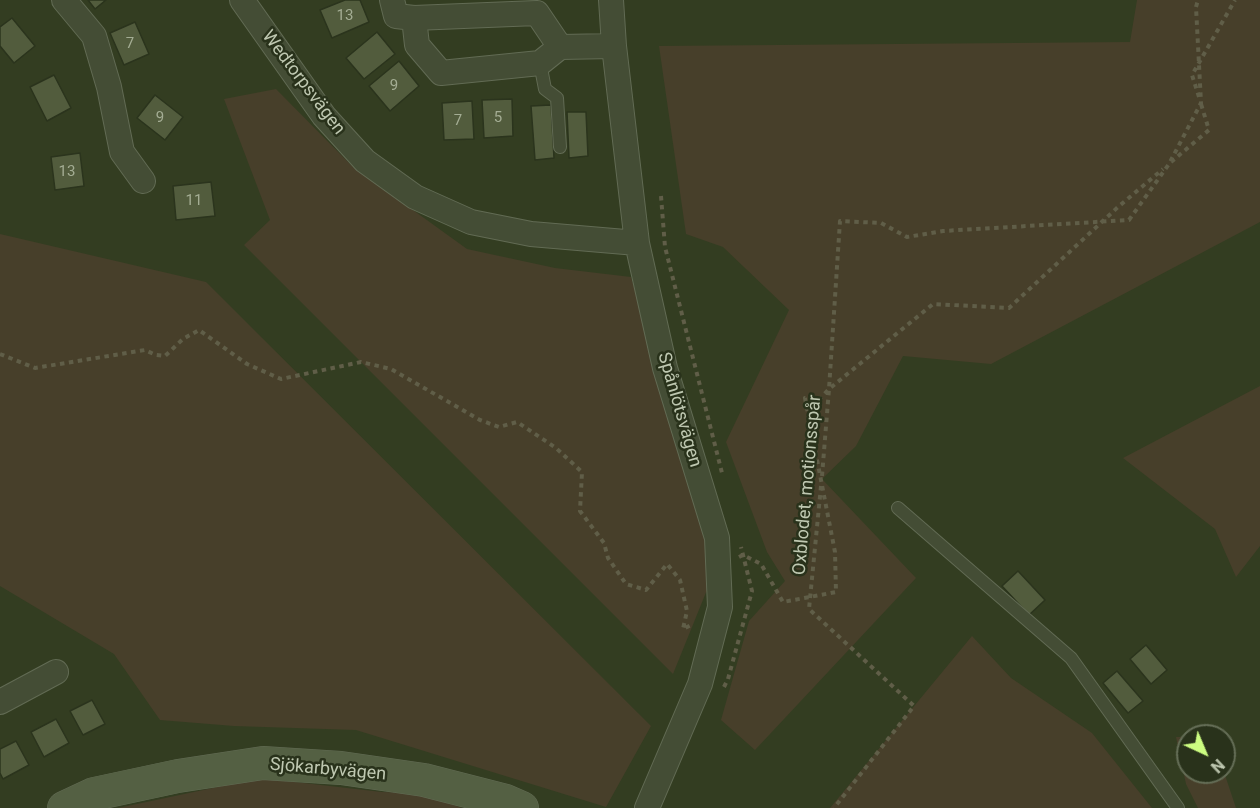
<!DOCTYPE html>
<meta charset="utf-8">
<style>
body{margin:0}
#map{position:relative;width:1260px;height:808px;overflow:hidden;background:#333d21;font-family:Roboto,sans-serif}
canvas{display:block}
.north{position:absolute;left:1176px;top:724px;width:60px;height:60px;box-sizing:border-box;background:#29321b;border:2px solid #656e57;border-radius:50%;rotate:136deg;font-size:16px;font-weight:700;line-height:24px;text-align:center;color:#bfc8b1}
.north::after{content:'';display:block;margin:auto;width:21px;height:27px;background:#ccfd81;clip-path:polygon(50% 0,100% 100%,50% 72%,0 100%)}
</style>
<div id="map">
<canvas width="1260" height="808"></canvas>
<div class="north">N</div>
</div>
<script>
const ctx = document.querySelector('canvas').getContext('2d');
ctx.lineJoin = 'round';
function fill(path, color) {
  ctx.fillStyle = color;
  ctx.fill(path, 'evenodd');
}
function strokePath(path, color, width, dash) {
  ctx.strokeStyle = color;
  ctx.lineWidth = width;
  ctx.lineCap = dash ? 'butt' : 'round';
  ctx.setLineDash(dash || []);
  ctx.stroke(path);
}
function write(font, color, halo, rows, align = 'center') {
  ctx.font = font + ' Roboto,sans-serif';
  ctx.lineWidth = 5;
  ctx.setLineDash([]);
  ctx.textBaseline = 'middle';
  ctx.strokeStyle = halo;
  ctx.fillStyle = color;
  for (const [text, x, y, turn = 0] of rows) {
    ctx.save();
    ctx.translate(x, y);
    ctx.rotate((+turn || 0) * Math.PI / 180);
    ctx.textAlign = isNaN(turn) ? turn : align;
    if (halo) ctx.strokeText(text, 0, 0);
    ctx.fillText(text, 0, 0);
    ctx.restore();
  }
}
fill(new Path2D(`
 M1137,0H1260V222L991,364L903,356L856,446L822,479L916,578L755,750L721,720L749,621L785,581L767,552L726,442L789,310L723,247L686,234L659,46L1130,42Z
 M276,89L352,166L467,249L555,268L631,277L704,521L709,585L673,674L244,245L270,220L224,99Z
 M0,234L206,282L651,726L606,807L356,730L234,726L160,720L114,654L0,586Z
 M1260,386V546L1236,577L1215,529L1123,458Z
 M972,636L1011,678L1092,733L1152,808H830Z
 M1176,737H1188V772H1224L1236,808H1198L1186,784Z
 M260,778L382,792L419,793L462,808H118Z`), '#473f2a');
const building = new Path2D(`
 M88,0H106L95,9Z
 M345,0H360L369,22L332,38L320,10Z
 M12,18L35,46L14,63L0,46V27Z
 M135,22L149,54L124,65L110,33Z
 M377,32L395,54L364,79L346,58Z
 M399,61L419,86L390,111L369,86Z
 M54,75L71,108L47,121L30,87Z
 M155,95L183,117L165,140L137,118Z
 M512,99L513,136L484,138L482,100Z
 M472,101L474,139L444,140L442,103Z
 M551,105L554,158L535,160L531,106Z
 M567,112H586L588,156L569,158Z
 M80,153L84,186L55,190L51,157Z
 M211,182L215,216L176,220L173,186Z
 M1018,571L1045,600L1029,615L1002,586Z
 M1146,645L1167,670L1151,684L1130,659Z
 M1117,671L1143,701L1128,713L1103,683Z
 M92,700L105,724L83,735L70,711Z
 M56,719L69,743L44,757L31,732Z
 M16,741L29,765L3,779L0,773V749Z`);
fill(building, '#525c3d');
strokePath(building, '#2b341d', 1.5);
const lane = new Path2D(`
 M540,63L545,89L557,98L560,147
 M898,508L1071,658L1178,808`);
const street = new Path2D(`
 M64,0L94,36L109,87L122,152L143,181
 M242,0L324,116L365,161L415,197L471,222L531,234L637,243
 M392,0L396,16L414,18
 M611,0L614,46L637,243L665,368L717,538L720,607L700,684L647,808
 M560,47L540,63L441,73L417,45L414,18L537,13L560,47L614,46
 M0,702L56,672`);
const secondary = new Path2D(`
 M64,808L94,794L178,776L263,763L341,768L424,780L506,801L522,808`);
strokePath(lane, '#626b54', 14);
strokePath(street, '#626b54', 26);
strokePath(secondary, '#626b54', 34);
strokePath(new Path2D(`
 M1199,97L1192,75L1235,0
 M1171,162L1209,130L1201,104
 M661,196L665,247L722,473
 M0,354L35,368L145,350L156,355L165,356L183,339L199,330L247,364L281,379L361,362L391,369L480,420L499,427L517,422L556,448L582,472L580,511L604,543L608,558L626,584L646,590L667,564L680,580L687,611L683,629L693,624
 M822,476L829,389L933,304L1009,308L1118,207L1163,169
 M821,486L809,609L914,706L834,808
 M739,557L743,555L761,564L783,602L836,592L835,552L805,398L819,400L829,389L840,221L881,223L907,237L943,231L1129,220L1169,164L1201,103L1196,7L1198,0
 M724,687L728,679L752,591L741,547`), '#605e48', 4, [4.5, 4.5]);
strokePath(lane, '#444d35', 12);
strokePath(street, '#444d35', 24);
strokePath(secondary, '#546043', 33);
write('15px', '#a4ad94', null, [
 ["13",345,16],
 ["7",130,44],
 ["9",394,86],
 ["9",160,118],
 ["5",498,118],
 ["7",458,121],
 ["13",67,172],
 ["11",194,201]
]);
write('18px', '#bfc8b1', '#29321b', [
 ["Wedtorpsvägen",303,83,53],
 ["Spånlötsvägen",679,410,74],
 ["Oxblodet, motionsspår",808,485,-85],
 ["Sjökarbyvägen",328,770,5]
]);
</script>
